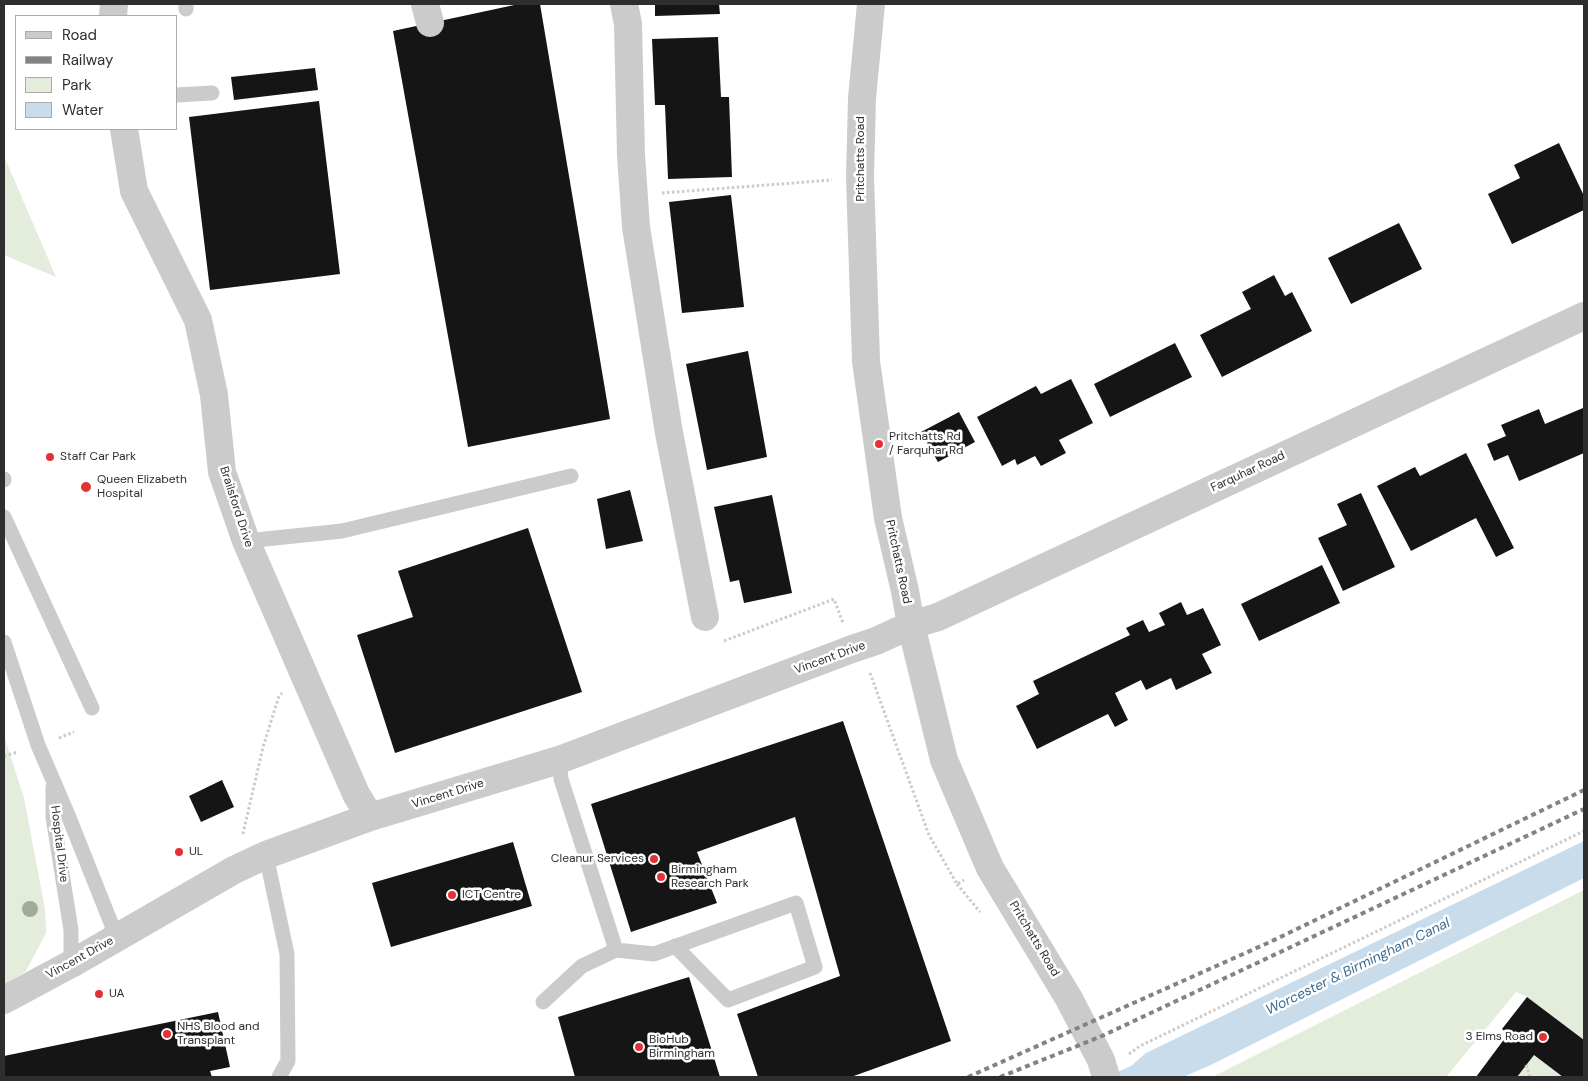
<!DOCTYPE html>
<style>
body{margin:0}
#map{position:relative;width:1588px;height:1081px;overflow:hidden;background:#fff;font-family:"DM Sans",sans-serif}
canvas{display:block}
.frame{position:absolute;inset:0;border:5px solid #2e2e2e;pointer-events:none}
.legend{position:absolute;left:15px;top:15px;width:162px;height:115px;box-sizing:border-box;background:#fff;border:1px solid #ababab;margin:0;padding:6px 9px;list-style:none;font-size:15px;color:#2e2e2e}
.legend li{display:flex;align-items:center;gap:10px;height:25px}
.legend b{width:25px;border:1px solid #ababab}
</style>
<div id="map">
<canvas width="1588" height="1081"></canvas>
<div class="frame"></div>
<ul class="legend">
<li><b style="height:6px;background:#cbcbcb"></b>Road</li>
<li><b style="height:6px;background:#838383"></b>Railway</li>
<li><b style="height:14px;background:#e4ecdc"></b>Park</li>
<li><b style="height:14px;background:#c8dceb"></b>Water</li>
</ul>
</div>
<script>
const ctx = document.querySelector('canvas').getContext('2d');
ctx.lineJoin = 'round';
function fill(path, color) {
  ctx.fillStyle = color;
  ctx.fill(path, 'evenodd');
}
function strokePath(path, color, width, dash) {
  ctx.strokeStyle = color;
  ctx.lineWidth = width;
  ctx.lineCap = dash ? 'butt' : 'round';
  ctx.setLineDash(dash || []);
  ctx.stroke(path);
}
function write(font, color, halo, rows, align = 'center') {
  ctx.font = font + ' "DM Sans",sans-serif';
  ctx.lineWidth = 5;
  ctx.setLineDash([]);
  ctx.textBaseline = 'middle';
  ctx.strokeStyle = halo;
  ctx.fillStyle = color;
  for (const [text, x, y, turn = 0] of rows) {
    ctx.save();
    ctx.translate(x, y);
    ctx.rotate((+turn || 0) * Math.PI / 180);
    ctx.textAlign = isNaN(turn) ? turn : align;
    if (halo) ctx.strokeText(text, 0, 0);
    ctx.fillText(text, 0, 0);
    ctx.restore();
  }
}
fill(new Path2D(`
 M4,156L56,277L4,255Z
 M4,736L24,798L45,909L46,933L26,971L4,985Z
 M1584,890V1040L1527,997L1516,992L1446,1077H1212Z
 M1534,1055L1563,1077H1517Z`), '#e4ecdc');
fill(new Path2D(`
 M1584,841V878L1213,1064L1183,1077H1106L1131,1066L1146,1053Z`), '#c8dceb');
fill(new Path2D(`
 M519,4H540L610,419L468,447L393,31Z
 M655,4H719L720,14L655,16Z
 M718,37L721,97H729L732,177L668,179L665,105H655L652,39Z
 M315,68L318,90L234,100L231,77Z
 M319,101L340,274L210,290L189,117Z
 M1559,143L1584,196V210L1512,244L1488,194L1520,178L1514,165Z
 M731,195L744,307L682,313L669,202Z
 M1399,223L1422,269L1351,304L1328,258Z
 M1274,275L1285,296L1292,292L1312,331L1222,377L1200,335L1251,309L1242,292Z
 M1175,343L1192,377L1110,417L1094,384Z
 M748,351L767,457L707,470L686,364Z
 M1071,379L1093,423L1059,440L1066,453L1041,466L1035,456L1017,465L1015,459L1002,466L977,417L1036,386L1041,394Z
 M1583,408L1584,453L1519,481L1508,455L1494,461L1487,444L1506,436L1501,425L1539,409L1545,424Z
 M959,412L975,442L938,462L921,432Z
 M1466,453L1514,548L1496,557L1476,518L1411,551L1377,486L1415,467L1420,476Z
 M630,490L643,541L606,549L597,499Z
 M1361,493L1395,567L1343,591L1318,538L1347,525L1337,504Z
 M772,495L792,593L744,603L739,580L730,582L714,507Z
 M528,528L582,692L395,753L357,635L413,617L398,571Z
 M1322,565L1340,603L1259,641L1241,604Z
 M1181,602L1187,615L1203,608L1221,645L1202,654L1212,673L1176,690L1171,678L1146,690L1141,680L1115,693L1128,720L1115,727L1108,714L1037,749L1016,706L1039,694L1033,681L1130,635L1126,628L1143,620L1149,632L1165,625L1159,613Z
 M843,721L951,1041L851,1077H758L737,1014L840,976L795,817L697,852L717,903L631,932L591,804Z
 M222,780L234,807L201,822L189,796Z
 M513,842L532,906L391,947L372,883Z
 M689,977L720,1077H575L558,1017Z
 M1527,997L1584,1040V1077H1563L1534,1055L1517,1077H1476L1508,1034L1502,1029Z
 M218,1012L230,1067L210,1071L212,1077H4V1056Z`), '#151515');
strokePath(new Path2D(`
 M662,193L832,180
 M724,641L834,599L843,623
 M870,673L929,835L957,884L964,880
 M59,738L74,732
 M4,756L18,752
 M243,834L263,747L279,696L282,693
 M957,884L980,912
 M1129,1054L1140,1046L1584,831
 M1526,1065L1530,1077`), '#cbcbcb', 3, [2.5, 2.5]);
strokePath(new Path2D(`
 M186,4V9
 M176,95L212,93
 M4,479V480
 M4,517L92,708
 M246,541L342,531L571,476
 M4,642L38,745L68,815L117,938
 M559,760L561,779L616,950L654,954L796,903L815,967L728,1000L675,946
 M53,787V817L71,930V964
 M266,855L287,954L288,1061L279,1077
 M543,1002L582,966L616,950`), '#cbcbcb', 15);
strokePath(new Path2D(`
 M425,4L430,23
 M624,4L628,24L631,155L636,227L669,433L705,617
 M113,16L114,4
 M124,129L134,191L198,320L214,395L222,472L246,541L356,794L370,817
 M911,625L938,617L1584,316`), '#cbcbcb', 28);
strokePath(new Path2D(`
 M871,4L862,98L860,177L866,361L888,518L905,591L911,625L944,760L990,868L1068,997L1101,1060L1106,1077
 M4,1000L71,964L234,870L266,855L370,817L559,760L852,649L876,641L911,625`), '#cbcbcb', 28);
strokePath(new Path2D(`
 M968,1077L1270,942L1584,790
 M1000,1077L1102,1036L1584,809`), '#838383', 4, [5, 4]);
ctx.fillStyle = '#9ead94';
for (const [x, y] of [
 [30,909]
]) {
  ctx.beginPath();
  ctx.arc(x, y, 8, 0, 2 * Math.PI);
  ctx.fill();
}
for (const [x, y, r, color] of [
 [879,444,5,"#e53136"],
 [50,457,5,"#e53136"],
 [86,487,6,"#e53136"],
 [179,852,5,"#e53136"],
 [654,859,5,"#e53136"],
 [661,877,5,"#e53136"],
 [452,895,5,"#e53136"],
 [99,994,5,"#e53136"],
 [167,1034,5,"#e53136"],
 [1543,1037,5,"#e53136"],
 [639,1047,5,"#e53136"]
]) {
  const dot = new Path2D();
  dot.arc(x, y, r, 0, 2 * Math.PI);
  ctx.fillStyle = color;
  ctx.fill(dot);
  strokePath(dot, '#fff', 2);
}
write('12px', '#2e2e2e', '#fff', [
 ["Pritchatts Road",861,159,-90],
 ["Farquhar Road",1248,472,-25],
 ["Brailsford Drive",236,507,72],
 ["Pritchatts Road",898,562,78],
 ["Vincent Drive",830,658,-20],
 ["Vincent Drive",448,794,-17],
 ["Hospital Drive",59,844,83],
 ["Pritchatts Road",1034,939,59],
 ["Vincent Drive",80,958,-29]
]);
write('12px', '#2e2e2e', '#fff', [
 ["Pritchatts Rd",889,437],
 ["/ Farquhar Rd",889,451],
 ["Staff Car Park",60,457],
 ["Queen Elizabeth",97,480],
 ["Hospital",97,494],
 ["UL",189,852],
 ["Cleanur Services",644,859,"right"],
 ["Birmingham",671,870],
 ["Research Park",671,884],
 ["ICT Centre",462,895],
 ["UA",109,994],
 ["NHS Blood and",177,1027],
 ["Transplant",177,1041],
 ["3 Elms Road",1533,1037,"right"],
 ["BioHub",649,1040],
 ["Birmingham",649,1054]
], 'left');
write('italic 14px', '#3c6c90', '#fff', [
 ["Worcester & Birmingham Canal",1358,967,-26]
]);
</script>
